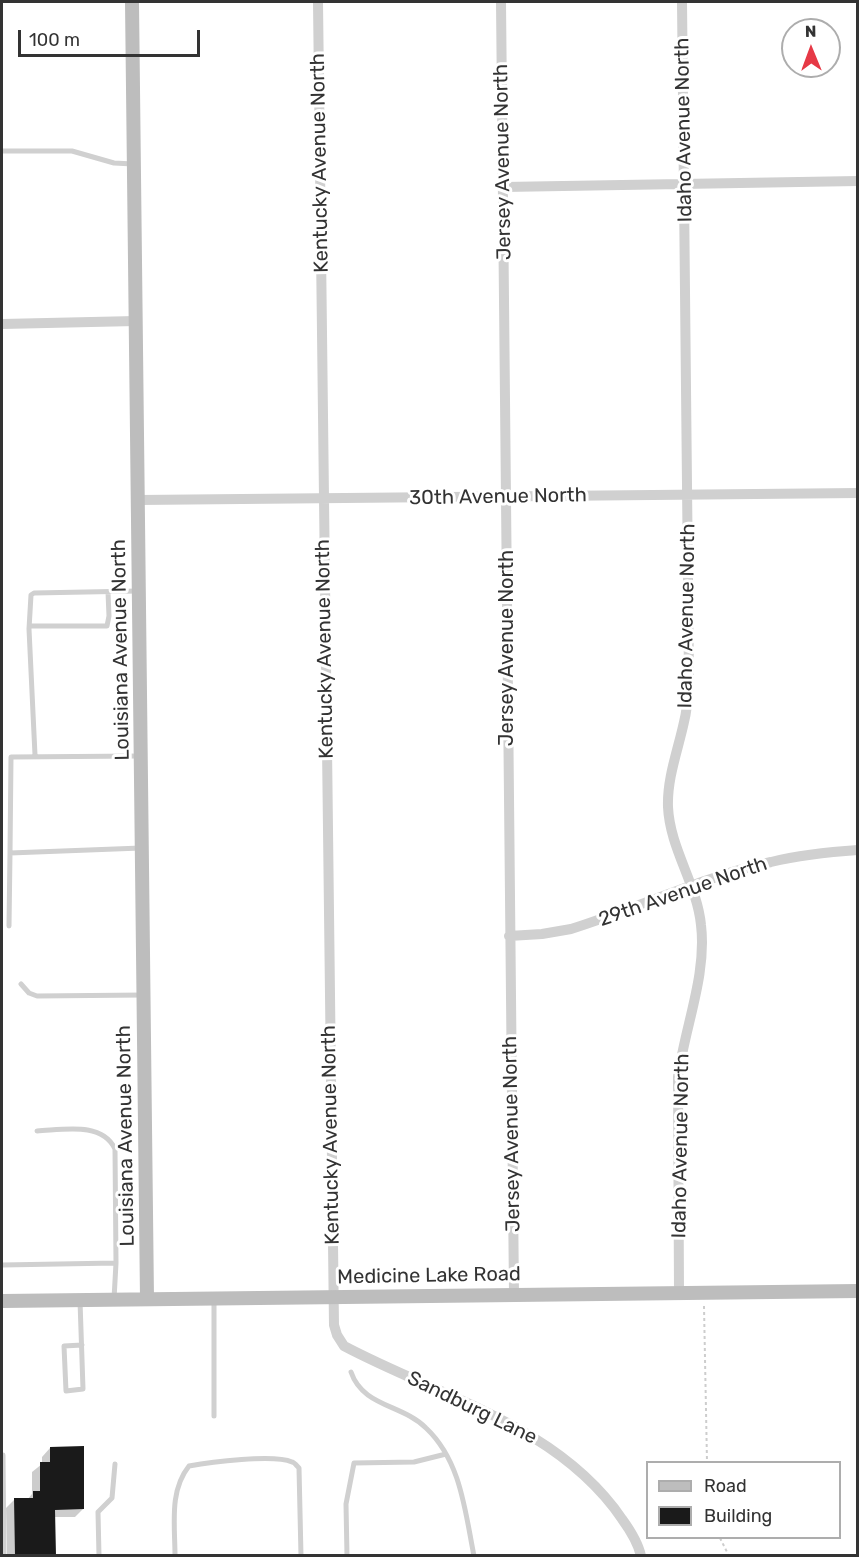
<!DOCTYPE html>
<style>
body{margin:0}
#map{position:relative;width:859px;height:1557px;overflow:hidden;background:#fff;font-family:Rubik,sans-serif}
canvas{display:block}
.frame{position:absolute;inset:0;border:3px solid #333;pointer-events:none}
.legend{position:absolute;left:646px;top:1461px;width:195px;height:78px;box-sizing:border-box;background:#fff;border:2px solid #adadad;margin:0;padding:8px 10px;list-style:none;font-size:18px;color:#333}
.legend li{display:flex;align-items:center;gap:12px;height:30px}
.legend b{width:30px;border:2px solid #adadad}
.north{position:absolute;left:781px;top:18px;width:60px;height:60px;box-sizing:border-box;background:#fff;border:2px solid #adadad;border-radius:50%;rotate:359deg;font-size:16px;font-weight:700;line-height:24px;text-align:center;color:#333}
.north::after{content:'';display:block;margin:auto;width:21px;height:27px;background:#e63946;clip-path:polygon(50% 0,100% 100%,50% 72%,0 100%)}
.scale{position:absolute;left:18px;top:30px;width:182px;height:27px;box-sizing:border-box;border:3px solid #333;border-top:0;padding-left:8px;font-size:18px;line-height:21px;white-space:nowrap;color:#333;-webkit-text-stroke:4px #fff;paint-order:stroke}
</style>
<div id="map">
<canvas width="859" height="1557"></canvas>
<div class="frame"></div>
<ul class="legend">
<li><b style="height:8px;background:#bdbdbd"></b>Road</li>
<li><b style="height:16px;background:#1a1a1a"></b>Building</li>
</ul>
<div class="north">N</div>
<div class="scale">100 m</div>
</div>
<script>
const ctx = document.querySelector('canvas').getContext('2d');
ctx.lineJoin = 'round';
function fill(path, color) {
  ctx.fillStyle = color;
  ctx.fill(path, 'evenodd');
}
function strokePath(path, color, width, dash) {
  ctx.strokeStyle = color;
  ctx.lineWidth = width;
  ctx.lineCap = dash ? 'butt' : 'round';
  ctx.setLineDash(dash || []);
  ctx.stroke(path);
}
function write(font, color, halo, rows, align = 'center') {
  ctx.font = font + ' Rubik,sans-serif';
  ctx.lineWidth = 6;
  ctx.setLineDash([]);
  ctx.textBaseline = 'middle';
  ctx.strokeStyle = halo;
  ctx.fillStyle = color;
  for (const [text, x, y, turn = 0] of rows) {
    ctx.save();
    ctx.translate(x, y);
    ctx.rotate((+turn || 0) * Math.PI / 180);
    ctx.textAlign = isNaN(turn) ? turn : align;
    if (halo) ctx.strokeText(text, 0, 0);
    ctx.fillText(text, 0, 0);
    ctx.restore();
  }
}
fill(new Path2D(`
 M50,1448L83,1509L75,1517H53L54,1556H7L6,1508L14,1500H27L32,1494V1472L42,1464V1457Z`), '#0003');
fill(new Path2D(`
 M84,1446V1509L55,1510L56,1556H15L14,1498H33V1491H40V1462H50V1447Z`), '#1a1a1a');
strokePath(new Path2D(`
 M704,1306L707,1462
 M720,1538L729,1556`), '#cdcdcd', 2, [3, 3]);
strokePath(new Path2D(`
 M2,151H72L114,163L133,164
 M30,626H107L109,616L108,592
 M35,755L29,629L31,595L34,593L138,591
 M140,756L11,757L10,853L141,848
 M9,926L10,853
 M21,984L29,993L37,996L144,995
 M37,1131C62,1130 102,1121 115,1149L116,1263
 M2,1265L116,1263L114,1299
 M80,1301L83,1389L66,1391L64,1346L82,1345
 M351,1372C363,1407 402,1404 426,1428C461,1461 465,1511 474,1556
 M214,1416V1299
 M3,1455L4,1556
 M99,1556L98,1512L112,1498L115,1464
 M175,1556C175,1525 169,1491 189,1466C210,1462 274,1454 292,1462C294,1462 298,1467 299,1468L301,1556
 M347,1556L346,1504L354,1463L414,1462L446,1454`), '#d0d0d0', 5);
strokePath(new Path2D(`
 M318,2L334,1325L337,1335L344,1346C440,1397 558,1425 622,1519C630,1530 638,1542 641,1556
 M501,2L514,1294
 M504,187L858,181
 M2,324L136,321
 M139,500L858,493
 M509,936L542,934L571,929C638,908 702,877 771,862C800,855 828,852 858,850
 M679,1293L678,1077C685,1026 707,975 701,925C697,884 670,849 668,807C667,778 678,750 684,722C688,707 688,692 689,677L682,2`), '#d0d0d0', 10);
strokePath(new Path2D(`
 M132,2L147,1298
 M2,1301L858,1291`), '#bdbdbd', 14);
write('20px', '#333', '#fff', [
 ["Idaho Avenue North",684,130,-91],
 ["Jersey Avenue North",503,162,-91],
 ["Kentucky Avenue North",320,163,-91],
 ["30th Avenue North",498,497,-1],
 ["Idaho Avenue North",687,616,-89],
 ["Jersey Avenue North",507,648,-90],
 ["Kentucky Avenue North",325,649,-91],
 ["Louisiana Avenue North",121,650,-91],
 ["29th Avenue North",683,892,-19],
 ["Jersey Avenue North",512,1134,-91],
 ["Kentucky Avenue North",331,1135,-91],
 ["Louisiana Avenue North",126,1136,-91],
 ["Idaho Avenue North",681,1146,-89],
 ["Medicine Lake Road",429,1276,-1],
 ["Sandburg Lane",472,1408,26]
]);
</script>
